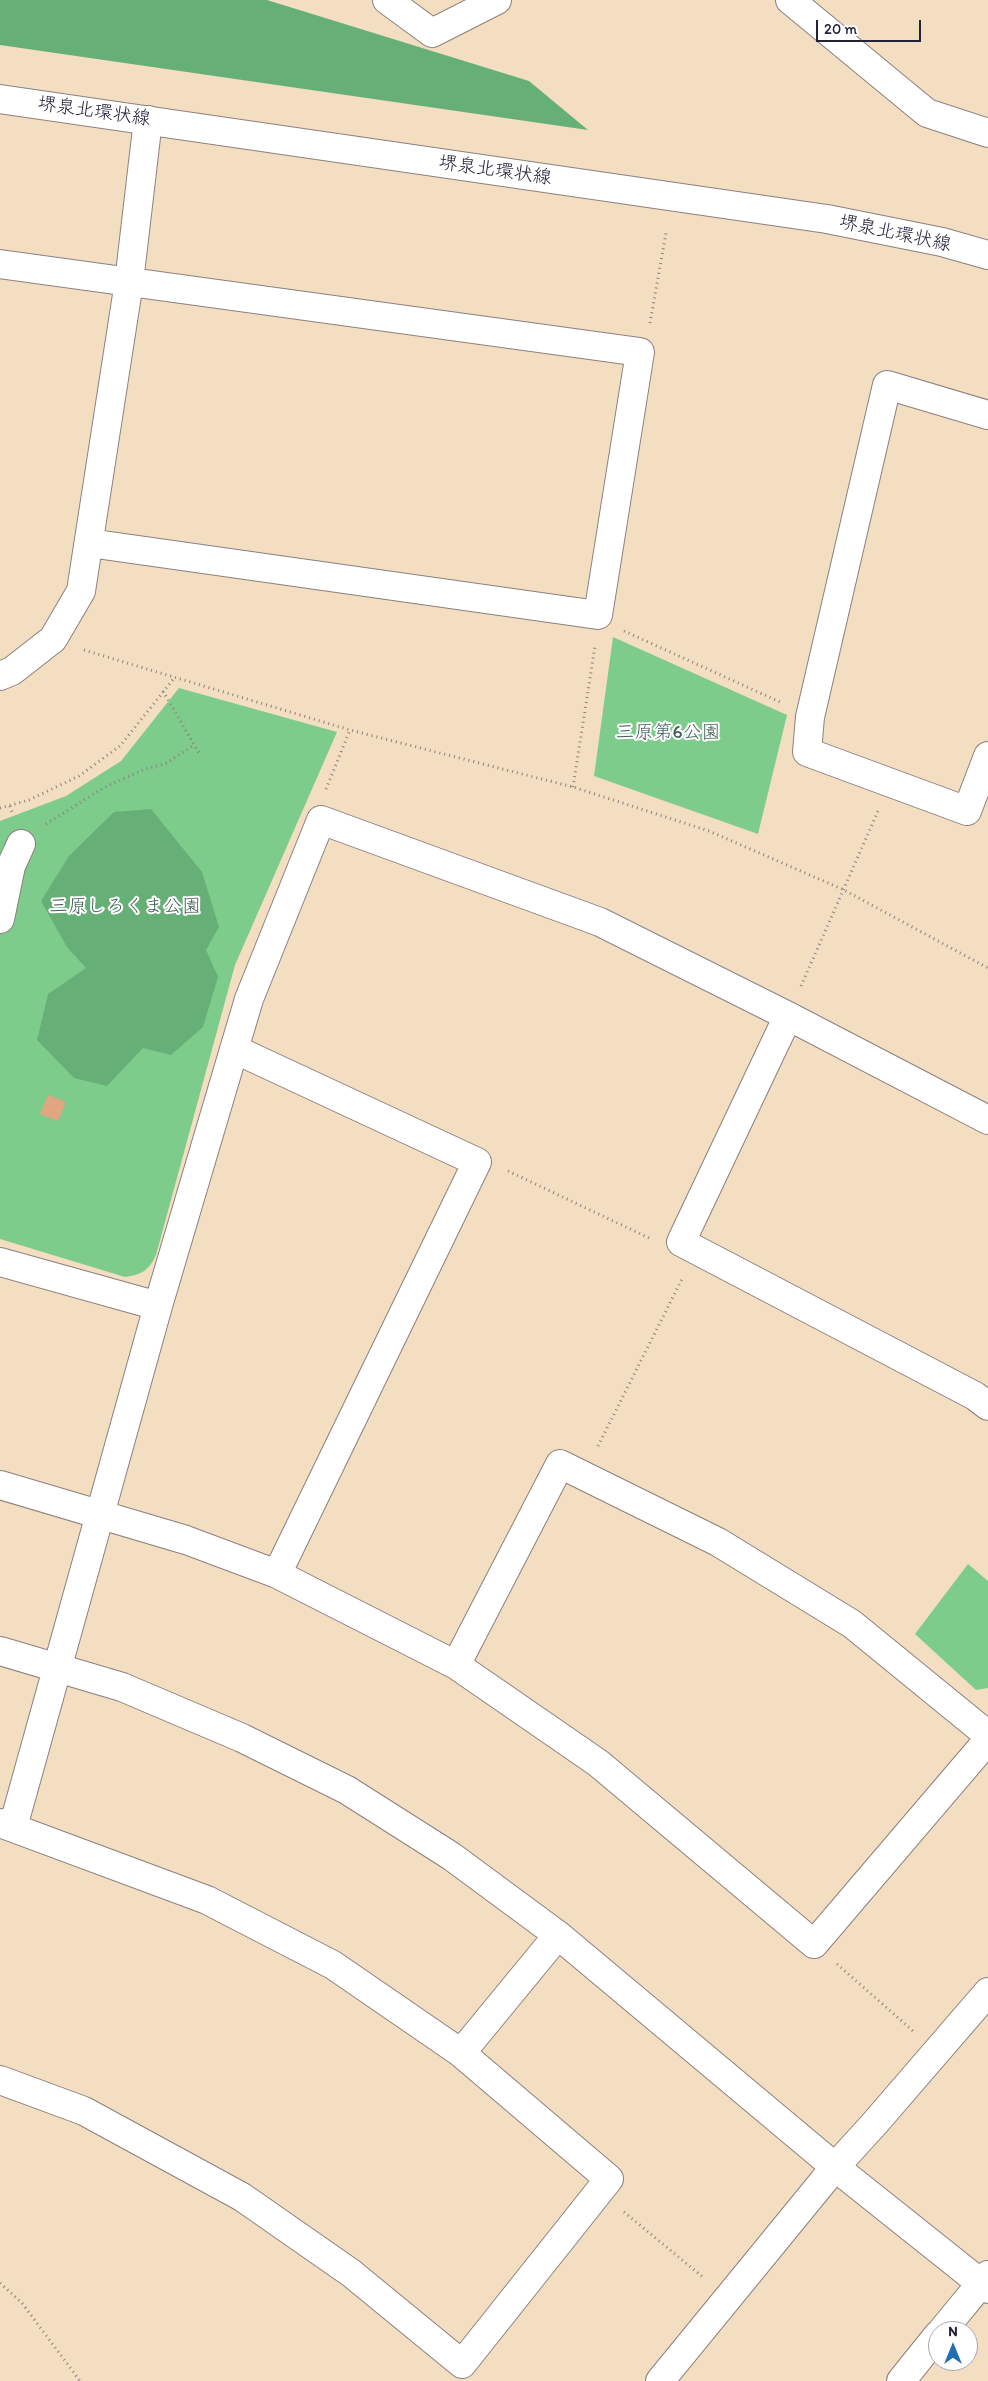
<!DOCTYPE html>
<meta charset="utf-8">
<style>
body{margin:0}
#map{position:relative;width:988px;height:2381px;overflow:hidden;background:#f4dec2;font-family:Itim,sans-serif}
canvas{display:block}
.north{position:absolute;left:928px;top:2321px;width:50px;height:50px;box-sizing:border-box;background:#fff;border:1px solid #a7a7b1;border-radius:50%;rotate:0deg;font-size:14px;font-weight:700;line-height:20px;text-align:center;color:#22223b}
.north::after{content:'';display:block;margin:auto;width:18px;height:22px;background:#1f6fb2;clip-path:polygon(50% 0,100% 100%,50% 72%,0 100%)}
.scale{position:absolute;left:816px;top:20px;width:105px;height:22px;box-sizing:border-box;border:2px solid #22223b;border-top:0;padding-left:6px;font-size:15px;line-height:18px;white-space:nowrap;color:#22223b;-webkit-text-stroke:4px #fff;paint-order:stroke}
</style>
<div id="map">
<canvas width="988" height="2381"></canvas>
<div class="north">N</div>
<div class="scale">20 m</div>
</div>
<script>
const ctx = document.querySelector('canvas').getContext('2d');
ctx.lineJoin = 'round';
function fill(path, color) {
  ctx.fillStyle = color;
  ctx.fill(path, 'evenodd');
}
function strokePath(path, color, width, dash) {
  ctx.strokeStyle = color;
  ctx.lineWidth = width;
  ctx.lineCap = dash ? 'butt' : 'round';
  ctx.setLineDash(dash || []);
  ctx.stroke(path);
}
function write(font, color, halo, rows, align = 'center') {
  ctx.font = font + ' Itim,"Klee One",sans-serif';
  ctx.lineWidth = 4;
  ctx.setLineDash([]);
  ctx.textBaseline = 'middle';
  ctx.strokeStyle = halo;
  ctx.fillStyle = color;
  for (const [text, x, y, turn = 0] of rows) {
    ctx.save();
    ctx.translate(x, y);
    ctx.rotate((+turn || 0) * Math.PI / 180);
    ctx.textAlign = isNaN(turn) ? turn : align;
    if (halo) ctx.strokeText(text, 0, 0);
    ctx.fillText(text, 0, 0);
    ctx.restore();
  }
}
fill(new Path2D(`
 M613,637L787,715L758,834L594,776Z
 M179,688L337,732L235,965L156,1255C149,1270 142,1275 125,1277L0,1239V821L66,796L121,761Z
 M968,1564L988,1581V1688L976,1690L915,1634Z`), '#7ecc8c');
fill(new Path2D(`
 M0,0H267L529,81L588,130L0,45Z
 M151,809L202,872L219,927L206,950L218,977L203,1027L171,1055L143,1048L107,1086L74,1078L37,1040L48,994L86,968L67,947L41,901L69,856L114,812Z`), '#66b078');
fill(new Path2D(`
 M48,1095L66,1102L58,1121L40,1114Z`), '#e1a581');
const pedestrian = new Path2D(`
 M0,919L11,866L21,844`);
const minor = new Path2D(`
 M387,0L432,33L497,0
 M790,0L927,113L988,133
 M0,264L640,352L598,615L89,543
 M988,415L887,385L810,717L807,752L967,811L988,756
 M0,676L12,671L53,639L81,591L129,282L148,120
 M788,1016L681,1242L975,1396L988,1406
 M234,1049L477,1162L277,1574
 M0,1262L158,1306
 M0,1485L186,1540L277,1574L456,1665L598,1763L814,1944L988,1740
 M456,1665L560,1464L718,1542L852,1624L988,1735
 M0,1823L207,1900L333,1965L461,2053L609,2179L462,2364L351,2273L242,2197L84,2111L0,2080
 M13,1827L158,1306L249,999L321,820L600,922L788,1016L988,1120
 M461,2053L558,1935
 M835,2167L988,2289
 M942,2331L988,2275
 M901,2381L938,2335`);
const tertiary = new Path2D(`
 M0,1651L122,1687L242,1738L347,1790L451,1856L558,1935L835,2167
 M660,2381L835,2167L875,2123L988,1992`);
const secondary = new Path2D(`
 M0,99L827,219L942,242L988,255`);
strokePath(pedestrian, '#8b807e', 30);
strokePath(minor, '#8b807e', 30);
strokePath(tertiary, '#8b807e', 30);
strokePath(secondary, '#8b807e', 30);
strokePath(new Path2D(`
 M650,323L666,233
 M624,631L780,702
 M84,650L350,730L573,787L709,831L842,889L988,968
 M163,691L200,755
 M573,787L595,646
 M326,789L350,730
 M10,806L13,815
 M0,808L29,800L79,776L120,746L175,677
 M46,824L105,787L145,769L165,764L194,745
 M801,986L878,811
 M508,1171L649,1238
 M598,1446L683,1277
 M837,1964L913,2031
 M624,2212L704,2278
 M0,2283L22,2303L80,2381`), '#8b807e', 3, [1, 4]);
strokePath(pedestrian, '#fff', 28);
strokePath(minor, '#fff', 28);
strokePath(tertiary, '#fff', 28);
strokePath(secondary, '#fff', 28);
write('19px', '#22223b', '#fff', [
 ["堺泉北環状線",94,112,8],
 ["堺泉北環状線",495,171,8],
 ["堺泉北環状線",895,234,12]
]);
write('19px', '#425e57', '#fff', [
 ["三原第6公園",668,733],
 ["三原しろくま公園",125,907]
]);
</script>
